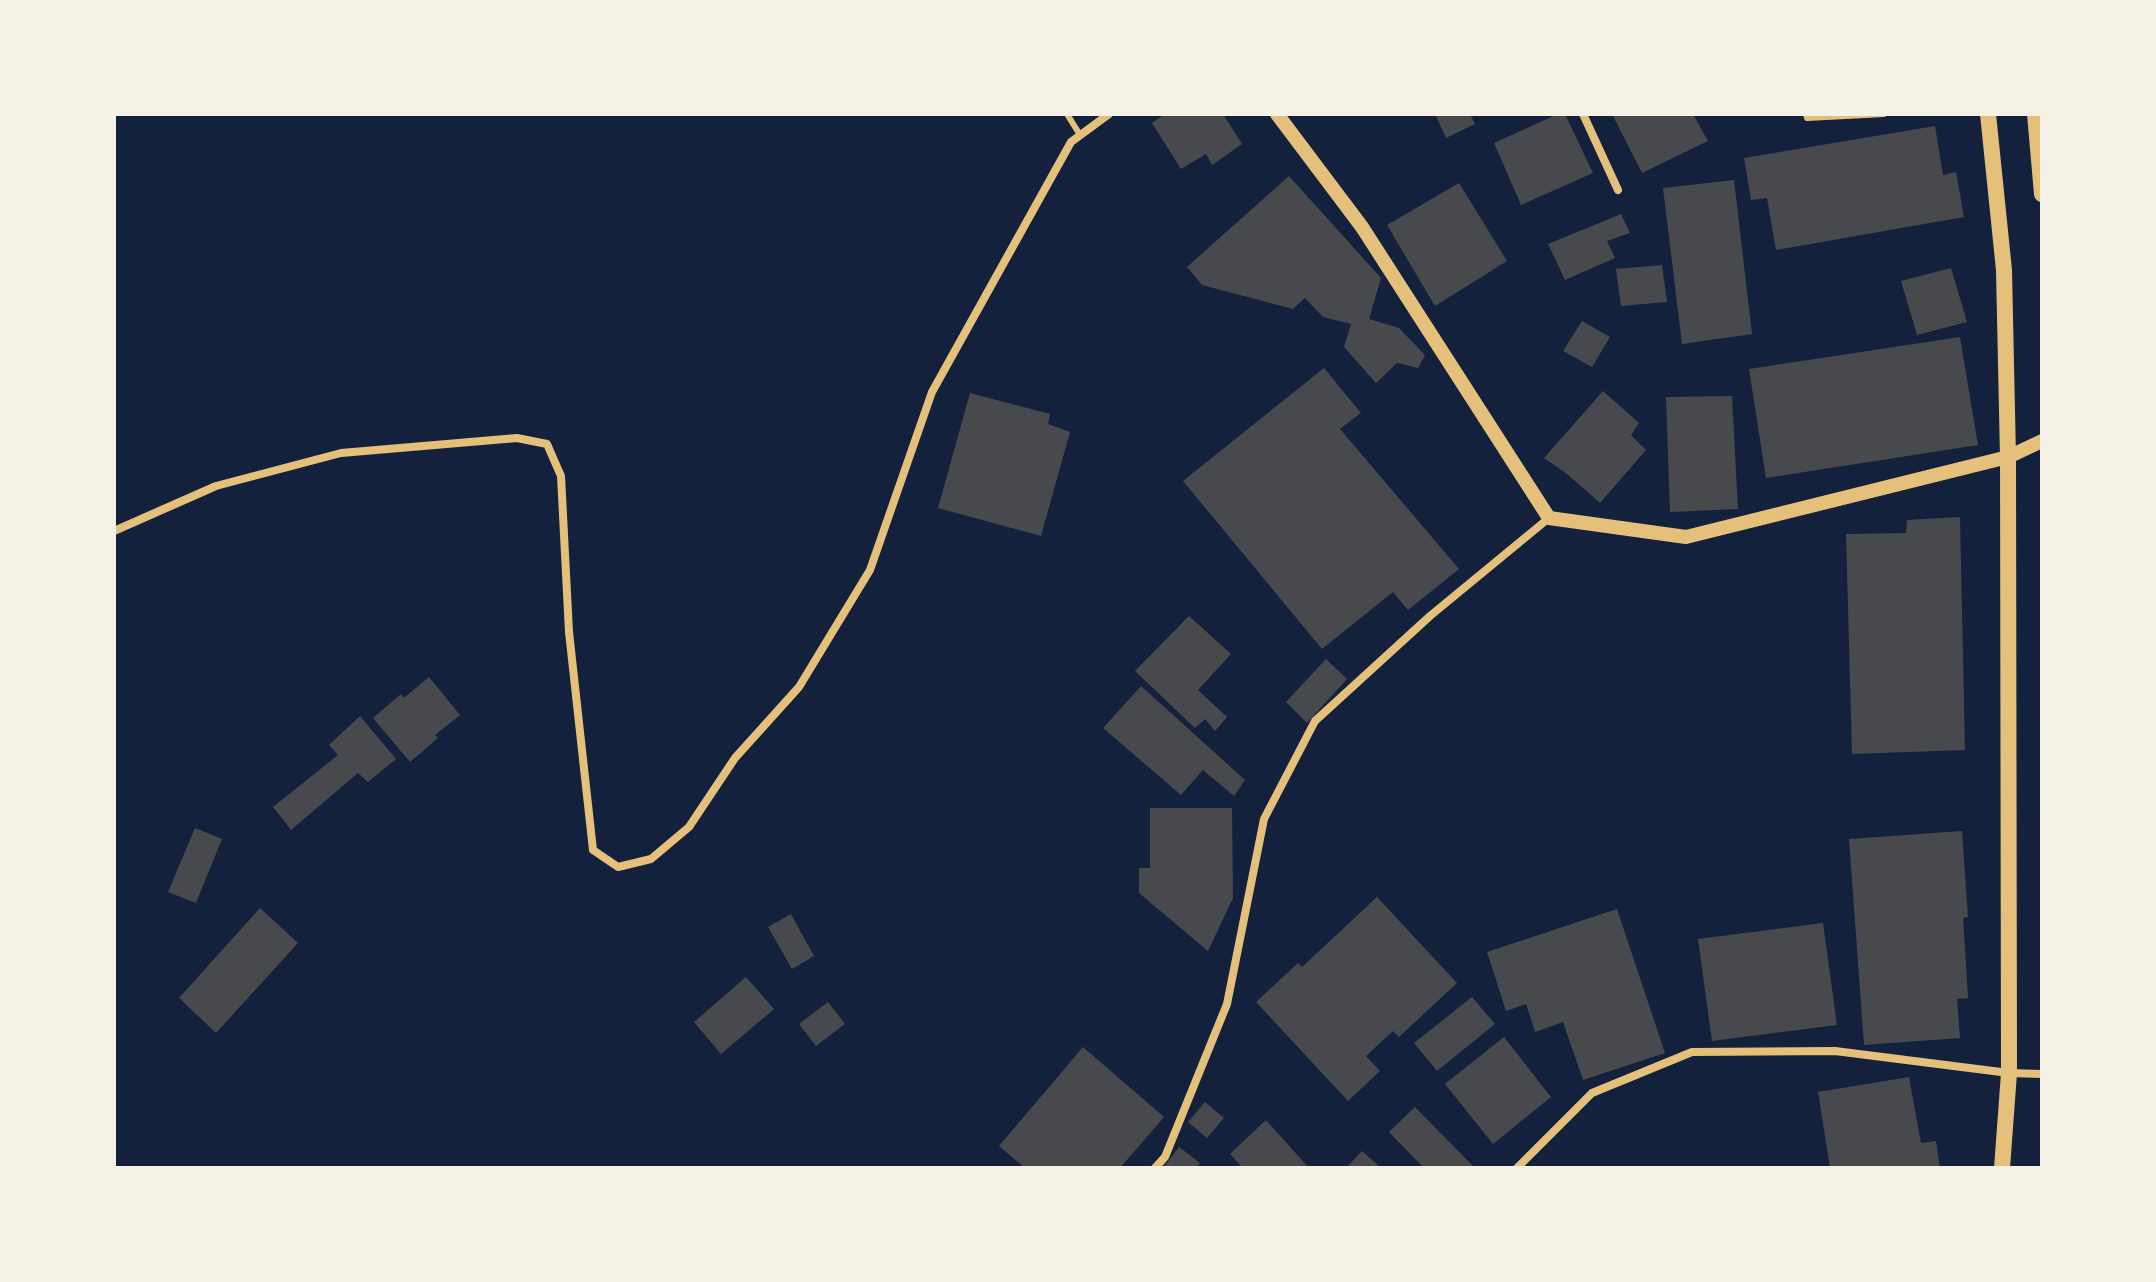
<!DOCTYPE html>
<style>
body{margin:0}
#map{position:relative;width:2156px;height:1282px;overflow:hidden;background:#14213d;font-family:"Noto Serif",serif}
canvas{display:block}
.frame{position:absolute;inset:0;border:116px solid #f6f1e7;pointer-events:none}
</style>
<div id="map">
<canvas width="2156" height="1282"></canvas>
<div class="frame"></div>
</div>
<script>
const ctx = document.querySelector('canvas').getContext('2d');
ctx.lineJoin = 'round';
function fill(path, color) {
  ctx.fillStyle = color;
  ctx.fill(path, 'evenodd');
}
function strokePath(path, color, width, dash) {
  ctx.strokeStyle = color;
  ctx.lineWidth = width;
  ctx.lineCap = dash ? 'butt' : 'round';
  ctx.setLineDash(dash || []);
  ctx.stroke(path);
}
fill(new Path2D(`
 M1165,114H1223L1242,144L1212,165L1206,154L1181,169L1152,123Z
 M1435,114H1470L1475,124L1446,138Z
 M1558,114H1565L1593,173L1521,205L1494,143Z
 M1612,114H1693L1708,141L1642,173Z
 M1935,126L1943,175L1956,172L1964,217L1776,250L1767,198L1751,200L1744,158Z
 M1289,176L1381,278L1369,319L1399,328L1425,355L1418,368L1397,363L1376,383L1344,347L1351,324L1323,317L1305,298L1293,309L1202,285L1187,267Z
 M1734,180L1752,334L1682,344L1663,188Z
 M1459,183L1507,261L1435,306L1387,225Z
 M1621,214L1630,233L1607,241L1615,258L1565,280L1548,244Z
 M1662,265L1667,302L1621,306L1616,269Z
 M1951,268L1967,322L1917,335L1901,281Z
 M1582,321L1610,337L1592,367L1563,351Z
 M1960,337L1978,445L1766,478L1749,369Z
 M1324,368L1361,413L1340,429L1459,569L1408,610L1393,592L1322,649L1183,481Z
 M1603,391L1639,423L1631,435L1646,450L1600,503L1567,474L1544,458Z
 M970,393L1050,414L1048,424L1070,432L1041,536L938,508Z
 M1732,396L1738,509L1670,512L1666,397Z
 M1960,517L1965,750L1852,754L1846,534L1906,533L1907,520Z
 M1189,616L1231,654L1198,690L1227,717L1215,731L1205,719L1195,728L1135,671Z
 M1326,659L1347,679L1307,723L1286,702Z
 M429,677L460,715L435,735L438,738L410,762L373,718L401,694L404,698Z
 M1141,686L1245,780L1234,796L1203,770L1181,795L1103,728Z
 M360,716L396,759L368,782L358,773L291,830L273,807L338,755L329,745Z
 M1150,808H1232L1233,898L1208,951L1139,893V868H1150Z
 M195,828L222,839L196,903L168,892Z
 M1962,831L1968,917L1963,918L1968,998L1957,999L1960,1038L1864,1045L1849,839Z
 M1377,897L1457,983L1399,1037L1393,1031L1366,1056L1380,1071L1348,1101L1256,1002L1298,963L1302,967Z
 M260,908L298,943L216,1033L179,998Z
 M1617,909L1665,1053L1583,1080L1563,1022L1535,1032L1526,1004L1506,1011L1487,952Z
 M791,914L814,956L792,969L768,927Z
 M1823,923L1837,1025L1712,1041L1698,939Z
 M746,977L774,1009L721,1054L694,1022Z
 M1472,997L1495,1024L1437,1071L1414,1043Z
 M828,1002L845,1024L816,1046L799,1024Z
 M1504,1037L1551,1097L1493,1144L1445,1084Z
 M1083,1047L1164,1117L1120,1168H1025L999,1146Z
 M1909,1077L1921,1143L1936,1141L1940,1168H1830L1818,1092Z
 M1205,1102L1224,1118L1207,1138L1188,1122Z
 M1415,1107L1475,1168H1424L1389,1132Z
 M1266,1120L1309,1168H1243L1230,1154Z
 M1179,1147L1200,1163L1197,1168H1163Z
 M1362,1151L1381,1168H1346Z`), '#48494c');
strokePath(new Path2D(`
 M1067,114L1080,135
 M1806,114L1807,118L1884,114`), '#e5c07b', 6);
strokePath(new Path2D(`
 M1583,114L1618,190
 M114,531L216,486L341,453L517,438L547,444L561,476L569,632L593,850L618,867L651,859L689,827L735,758L799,687L870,570L932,392L1071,142L1109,114
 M1155,1168L1165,1157L1227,1004L1264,819L1315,721L1430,616L1549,518
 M1517,1168L1592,1093L1692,1052L1835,1051L2009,1073L2042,1074`), '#e5c07b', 8);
strokePath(new Path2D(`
 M1277,114L1362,227L1549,518L1686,537L2008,457L2042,441`), '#e5c07b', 14);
strokePath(new Path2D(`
 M1988,114L2004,270L2008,457L2009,1073L2002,1168
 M2035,114L2042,194`), '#e5c07b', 16);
</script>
